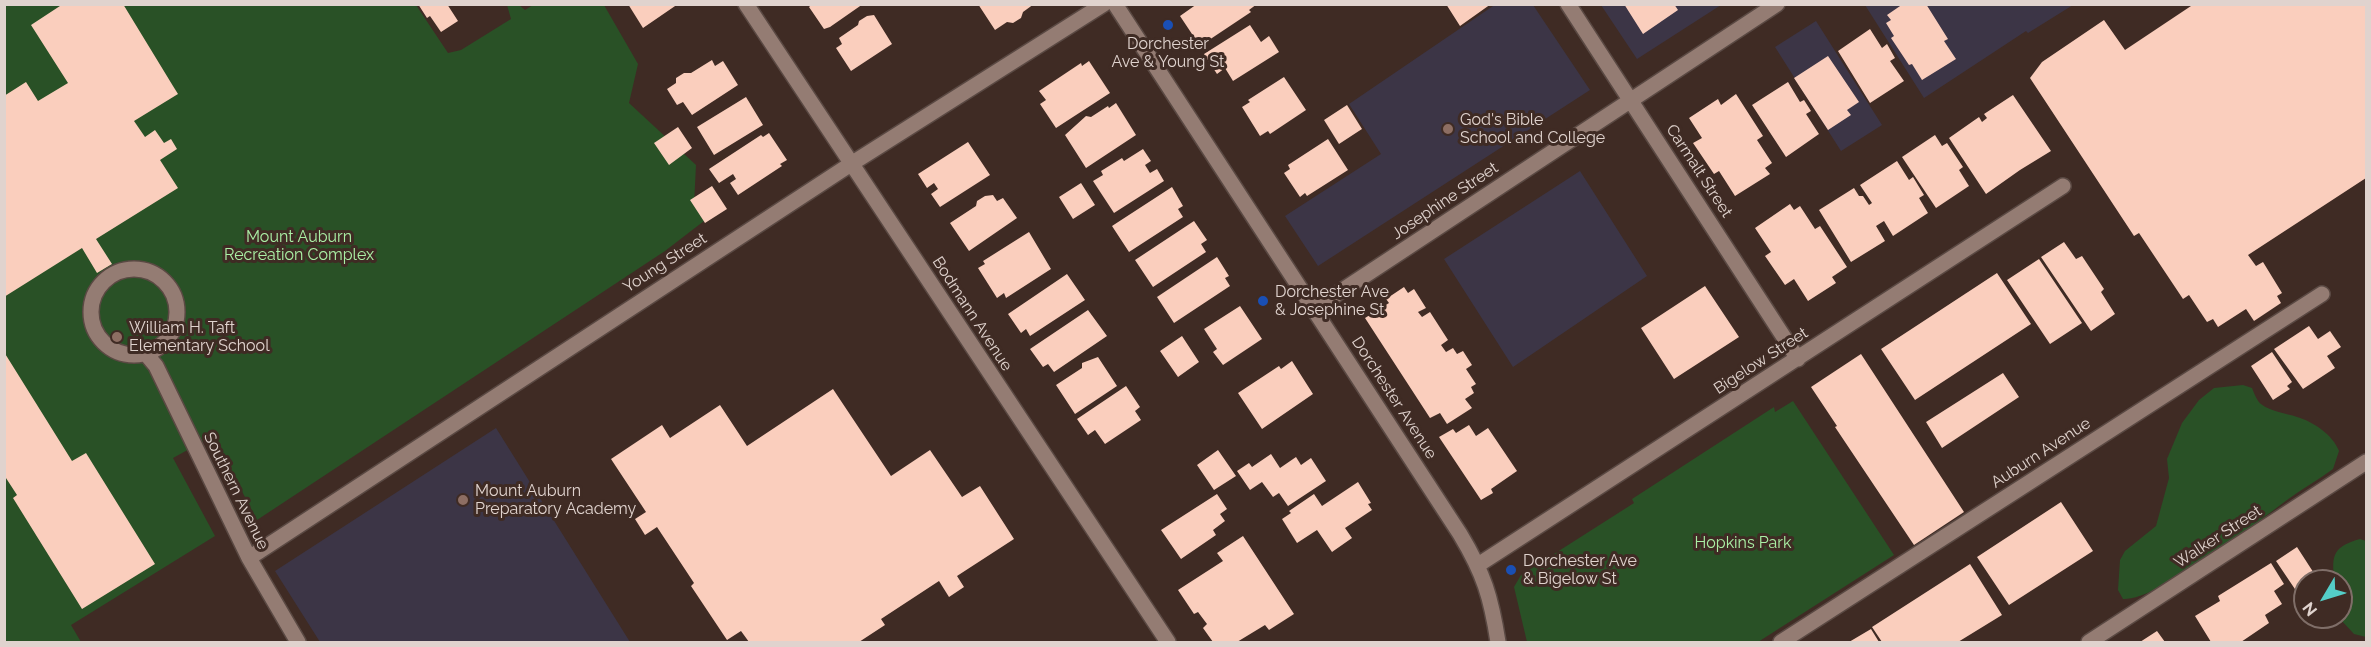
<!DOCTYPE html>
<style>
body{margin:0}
#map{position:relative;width:2371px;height:647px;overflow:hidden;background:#3f2b24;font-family:Raleway,sans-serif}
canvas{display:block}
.frame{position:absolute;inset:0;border:6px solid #e0d3ce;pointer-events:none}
.north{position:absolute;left:2293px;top:569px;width:60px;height:60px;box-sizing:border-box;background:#3f2b24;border:2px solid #7f6e68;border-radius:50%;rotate:232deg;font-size:16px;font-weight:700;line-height:24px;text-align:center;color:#e0d3ce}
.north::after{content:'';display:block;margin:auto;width:21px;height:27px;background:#54cdc7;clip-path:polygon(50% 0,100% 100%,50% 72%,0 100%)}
</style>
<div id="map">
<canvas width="2371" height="647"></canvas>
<div class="frame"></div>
<div class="north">N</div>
</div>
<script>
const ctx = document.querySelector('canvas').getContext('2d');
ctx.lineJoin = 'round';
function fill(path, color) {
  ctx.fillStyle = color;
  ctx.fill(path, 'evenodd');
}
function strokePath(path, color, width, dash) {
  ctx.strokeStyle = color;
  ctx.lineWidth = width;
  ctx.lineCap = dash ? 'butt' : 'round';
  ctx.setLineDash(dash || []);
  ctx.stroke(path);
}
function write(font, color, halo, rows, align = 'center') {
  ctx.font = font + ' Raleway,sans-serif';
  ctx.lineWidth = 6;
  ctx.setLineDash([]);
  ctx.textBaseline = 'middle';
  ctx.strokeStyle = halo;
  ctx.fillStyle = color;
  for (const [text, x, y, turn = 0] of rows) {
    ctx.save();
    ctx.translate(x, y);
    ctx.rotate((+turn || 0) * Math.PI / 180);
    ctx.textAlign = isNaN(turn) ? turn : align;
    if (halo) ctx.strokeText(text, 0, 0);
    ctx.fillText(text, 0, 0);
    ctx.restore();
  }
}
fill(new Path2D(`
 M1496,4L1533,5L1590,90L1318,266L1285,216L1381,154L1349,104Z
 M1601,5H1721L1637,59Z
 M1865,5H2073L2028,33L2026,31L1924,98Z
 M1816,21L1882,125L1841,151L1775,47Z
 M1580,171L1647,276L1513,367L1444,259Z
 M496,428L630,642H320L275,571Z`), '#3c3546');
fill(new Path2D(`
 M4,5H416L448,53L461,50L511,19L507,5H519L525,10L533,5H604L638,64L629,103L696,165L694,205L704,221L665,251L257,520L213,436L173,458L215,536L71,625L81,642H5Z
 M2243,385L2252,388C2254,393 2257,401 2261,404C2271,412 2286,413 2297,417C2314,422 2333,435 2339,451L2333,469C2318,480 2302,489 2287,500C2253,525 2161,600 2123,599L2118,590L2120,560L2125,551L2156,526L2169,478L2167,459L2182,423L2199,400L2214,388Z
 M1793,401L1894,555L1758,642H1527L1514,587L1521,575L1634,503L1632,499L1774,407L1775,412Z
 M2360,539L2366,541V637L2354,634L2341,620V581H2335C2330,554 2335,546 2360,539Z`), '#295126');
fill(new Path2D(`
 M63,4H123L173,86L178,94L134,121L145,137L155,130L164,143L171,139L177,149L160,160L178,188L96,239L112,264L97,273L82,248L4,297V96L26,82L38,101L68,83L31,25Z
 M418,4H447L458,21L441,32L430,16L427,18Z
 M628,4H678L643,28Z
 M812,4H863L830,27L824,29L809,7Z
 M978,4H1034L1023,12L1021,18L1013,23L1007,22L995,30Z
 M1197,4H1257L1249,10L1251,12L1200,46L1180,16Z
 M1446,4H1491L1460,26Z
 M1624,4H1674L1678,10L1643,34Z
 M1903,4H1926L1948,39L1944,41L1956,59L1922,80L1912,64L1909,65L1891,38L1894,36L1886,23L1891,20L1887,15Z
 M2194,4H2366V178L2248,255L2256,266L2263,262L2282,293L2277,296L2281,303L2254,321L2246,309L2218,327L2213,319L2207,322L2189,295L2183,299L2139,233L2134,236L2030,78L2042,62L2104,20L2125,50Z
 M874,15L892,44L851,71L836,48L842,44L839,38L858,25L859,21L867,16Z
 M1250,25L1261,42L1269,36L1279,52L1233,81L1225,68L1217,74L1204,54Z
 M1870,29L1882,48L1887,44L1895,58L1890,61L1904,81L1870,103L1838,51Z
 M1828,56L1859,102L1847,110L1851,115L1828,130L1794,78Z
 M712,60L715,66L723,61L738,85L692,115L683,102L677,105L667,89L676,83V78L684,73H691Z
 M1089,61L1110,93L1056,128L1040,104L1046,100L1039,91L1081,63L1082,66Z
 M1284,77L1306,110L1270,134L1268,131L1260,136L1242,107L1250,102L1248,100Z
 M1788,82L1800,102L1804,100L1811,111L1806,114L1819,134L1786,157L1752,105Z
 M1736,94L1763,136L1757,140L1772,163L1765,168L1770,174L1735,196L1719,171L1714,174L1693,143L1702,138L1689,118L1718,99L1721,105Z
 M2013,95L2051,151L2020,170L1986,194L1949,138L1979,117L1982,122L1987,118L1984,114Z
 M746,97L763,125L714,155L697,127Z
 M1116,103L1136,135L1086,168L1065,135L1086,116L1091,117L1108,106L1109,108Z
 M1347,105L1362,129L1339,144L1324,120Z
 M678,127L692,148L669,165L654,143Z
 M769,133L787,160L780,164L782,166L738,195L730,183L736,179L733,174L719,183L709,169L761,135L763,137Z
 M1935,135L1942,146L1947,143L1963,167L1959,170L1969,186L1936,208L1902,157Z
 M1328,139L1348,170L1307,196L1305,193L1300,197L1284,173L1290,169L1288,165Z
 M968,142L990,175L940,207L931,194L938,189L934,183L927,188L918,174Z
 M1143,149L1151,161L1145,165L1150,173L1157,169L1164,181L1114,213L1093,181L1103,175L1101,171L1122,158L1124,161Z
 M1897,161L1909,180L1913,177L1924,195L1919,198L1928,213L1893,236L1884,221L1876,226L1885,241L1851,262L1819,210L1854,188L1859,196H1863L1869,205L1872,203L1860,185Z
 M1081,183L1095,205L1073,219L1059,197Z
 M712,186L727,209L705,223L690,200Z
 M1172,187L1183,206L1178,209L1183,217L1129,252L1112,226Z
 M993,195L997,201L1003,198L1017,218L969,251L950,223L976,206L977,201L985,196Z
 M1790,204L1794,210L1800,206L1815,229L1820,226L1847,267L1832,277L1836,283L1808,301L1794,279L1785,285L1765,256L1771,252L1755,228Z
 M1194,221L1207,240L1201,244L1206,252L1153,287L1135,260Z
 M1029,232L1051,269L1006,298L1004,293L997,298L978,268L985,264L983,261Z
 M2064,242L2076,259L2082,256L2104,289L2101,292L2115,314L2091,331L2041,257Z
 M1217,257L1229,276L1225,278L1230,286L1174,323L1157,297Z
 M2039,259L2082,323L2050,344L2007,280Z
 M1997,273L2031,324L1915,400L1881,349Z
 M1067,274L1085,300L1030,336L1026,329L1021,333L1008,314Z
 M1705,286L1739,337L1674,379L1641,328Z
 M1404,287L1408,293L1414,289L1426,308L1418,312L1422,317L1430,312L1448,340L1441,345L1446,352L1453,348L1457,354L1463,351L1472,365L1466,369L1476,384L1471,387L1474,393L1465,399L1472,408L1447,424L1440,413L1430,418L1365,318L1389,303L1386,299Z
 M1240,306L1262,339L1223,365L1213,352L1217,349L1204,329Z
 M1088,310L1107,336L1054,372L1048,364L1043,367L1030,349Z
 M2309,326L2318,339L2330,331L2341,347L2327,356L2335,368L2303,389L2274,349Z
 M1182,336L1199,362L1178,377L1160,351Z
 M4,352L72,461L86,453L155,564L82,609L13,498L17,495L4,475Z
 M2272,352L2292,382L2287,386L2290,389L2273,400L2251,366Z
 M1861,354L1964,512L1914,545L1835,427L1837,426L1811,387Z
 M1098,357L1117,386L1075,414L1056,385L1082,368V363Z
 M1292,361L1313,394L1262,429L1238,393L1279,366L1281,369Z
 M2003,373L2019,397L1942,448L1926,422Z
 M1126,386L1140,407L1135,411L1141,420L1105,444L1095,430L1088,435L1077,419Z
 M833,389L891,476L930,450L962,497L980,486L1014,539L957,576L964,587L949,597L939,581L881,619L885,625L859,642H749L741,631L727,640L691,586L694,583L657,527L645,535L635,519L646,512L611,459L662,425L670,438L720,405L747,446Z
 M1469,425L1476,436L1488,428L1517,471L1491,489L1493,493L1481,500L1439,437L1453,429L1456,433Z
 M1218,450L1236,476L1214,490L1197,465Z
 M1271,454L1280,468L1296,457L1301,465L1311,458L1326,481L1288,506L1279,493L1273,497L1262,482L1250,490L1237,471L1249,463L1252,467Z
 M1358,482L1371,503L1368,504L1372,510L1345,528L1352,538L1332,552L1317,530L1297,543L1282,519L1291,513L1289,511L1314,494L1322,506Z
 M1217,494L1227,509L1220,514L1225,521L1213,530L1216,535L1181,559L1161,530Z
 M2061,502L2093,551L2009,605L1977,557Z
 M1243,536L1294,614L1269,630L1265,625L1237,642H1213L1203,628L1207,624L1198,612L1194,614L1178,590L1223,561L1217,553Z
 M2297,547L2319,581H2305V613L2299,604L2303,601L2276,561Z
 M2271,563L2284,584L2274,591L2282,604L2265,615L2269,623L2241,642H2211L2195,616L2220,601L2218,596Z
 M1970,564L2002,615L1958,642H1882L1872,627Z
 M1871,629L1879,642H1849Z
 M2157,631L2165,642H2140Z`), '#facebd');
const minor = new Path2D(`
 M746,4L1168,642
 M1115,4L1460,534C1484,574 1491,597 1498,642
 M1568,4L1798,359
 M91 312a43 43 0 1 1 86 0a43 43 0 1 1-86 0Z
 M1314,309L1777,4
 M146,354L156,366L249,558L298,642
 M249,558L851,164L1104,4
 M1478,565L2063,186
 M1781,642L2322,294
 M2089,642L2366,462`);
strokePath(minor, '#5a4943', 18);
strokePath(minor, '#947c73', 15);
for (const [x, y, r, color] of [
 [1168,25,6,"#1a4fb4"],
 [1448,129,6,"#8d6e63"],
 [1263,301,6,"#1a4fb4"],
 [117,337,6,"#8d6e63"],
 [463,500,6,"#8d6e63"],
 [1511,570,6,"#1a4fb4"]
]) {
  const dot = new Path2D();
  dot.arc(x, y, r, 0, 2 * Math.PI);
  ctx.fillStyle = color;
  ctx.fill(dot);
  strokePath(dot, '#3f2b24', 2);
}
write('16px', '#e0d3ce', '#3f2b24', [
 ["Dorchester",1168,44,"center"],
 ["Ave & Young St",1168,62,"center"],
 ["God's Bible",1460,120],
 ["School and College",1460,138],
 ["Dorchester Ave",1275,292],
 ["& Josephine St",1275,310],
 ["William H. Taft",129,328],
 ["Elementary School",129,346],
 ["Mount Auburn",475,491],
 ["Preparatory Academy",475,509],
 ["Dorchester Ave",1523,561],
 ["& Bigelow St",1523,579]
], 'left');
write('16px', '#e0d3ce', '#3f2b24', [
 ["Carmalt Street",1699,171,57],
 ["Josephine Street",1445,201,-34],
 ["Young Street",665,263,-33],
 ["Bodmann Avenue",972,314,57],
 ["Bigelow Street",1761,361,-33],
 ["Dorchester Avenue",1394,398,57],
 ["Auburn Avenue",2041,453,-33],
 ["Southern Avenue",236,491,64],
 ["Walker Street",2218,537,-33]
]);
write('16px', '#aaf0a5', '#3f2b24', [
 ["Mount Auburn",299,237],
 ["Recreation Complex",299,255],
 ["Hopkins Park",1743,543]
]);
</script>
